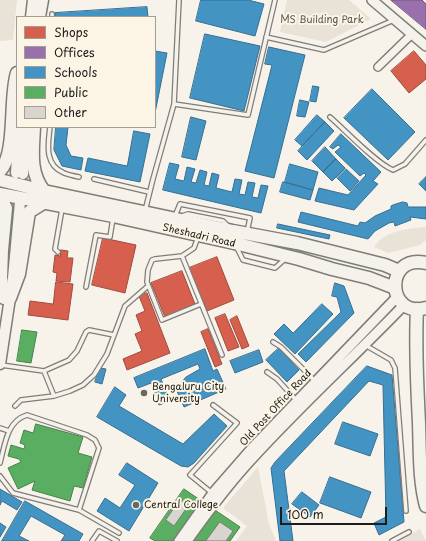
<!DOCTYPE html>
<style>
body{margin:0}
#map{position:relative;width:426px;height:541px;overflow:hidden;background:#f7f3ea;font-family:"Playpen Sans",sans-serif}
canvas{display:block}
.legend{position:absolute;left:16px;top:16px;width:140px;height:112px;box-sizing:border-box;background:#fcf5e5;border:1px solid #a29e95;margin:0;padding:5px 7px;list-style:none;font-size:12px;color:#1c1c1c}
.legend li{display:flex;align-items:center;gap:8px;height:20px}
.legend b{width:20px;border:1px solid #a29e95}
.scale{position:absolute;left:280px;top:507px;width:107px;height:18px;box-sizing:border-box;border:2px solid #1c1c1c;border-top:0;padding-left:5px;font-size:12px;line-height:14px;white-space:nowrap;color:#1c1c1c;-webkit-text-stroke:3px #fcf5e5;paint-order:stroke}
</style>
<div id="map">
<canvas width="426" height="541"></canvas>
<ul class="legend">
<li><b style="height:11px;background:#d6604d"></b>Shops</li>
<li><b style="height:11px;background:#9970ab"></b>Offices</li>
<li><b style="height:11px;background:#4393c3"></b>Schools</li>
<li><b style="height:11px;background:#5aae61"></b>Public</li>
<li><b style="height:11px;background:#d8d5cf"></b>Other</li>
</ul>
<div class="scale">100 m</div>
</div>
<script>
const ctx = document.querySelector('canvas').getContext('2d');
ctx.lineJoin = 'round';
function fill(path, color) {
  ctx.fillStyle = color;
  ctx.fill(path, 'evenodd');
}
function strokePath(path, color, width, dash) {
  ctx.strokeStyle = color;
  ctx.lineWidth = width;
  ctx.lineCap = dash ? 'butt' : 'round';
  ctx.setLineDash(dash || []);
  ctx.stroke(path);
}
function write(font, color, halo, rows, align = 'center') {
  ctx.font = font + ' "Playpen Sans",sans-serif';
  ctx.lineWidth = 4;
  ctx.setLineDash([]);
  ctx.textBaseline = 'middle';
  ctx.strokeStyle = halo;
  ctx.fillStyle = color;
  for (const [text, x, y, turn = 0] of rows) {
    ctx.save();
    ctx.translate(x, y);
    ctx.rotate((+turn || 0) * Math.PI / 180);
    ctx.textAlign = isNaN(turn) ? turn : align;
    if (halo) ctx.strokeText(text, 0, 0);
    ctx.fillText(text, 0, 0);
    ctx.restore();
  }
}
fill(new Path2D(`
 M0,0H17L13,40L0,41Z
 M287,0H349L371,19L326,42L280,32Z
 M426,227V240L420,245L388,253L374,247C385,230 407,229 426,227Z
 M258,467L269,524L276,541H236L247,526L223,508Z
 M420,529L426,541H399Z`), '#e8e2d7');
const shops = new Path2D(`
 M414,51L426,65V79L409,93L391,71Z
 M103,238L136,245L125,293L92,285Z
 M61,250L68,251L67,258H73L70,282L56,281L57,273L53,272L55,255L60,256Z
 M217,257L234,300L207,311L189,268Z
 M182,271L195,304L165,317L151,283Z
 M56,282L73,284L68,320L28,315L30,301L53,304Z
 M147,293L170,353L127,370L123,359L142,351L135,334L142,331L136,315L145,311L139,296Z
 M225,314L239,347L228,351L215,318Z
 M237,316L249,346L242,349L230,320Z
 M208,329L222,364L215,367L201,332Z`);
fill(shops, '#d6604d');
strokePath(shops, '#9e4c3e', 1);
const offices = new Path2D(`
 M391,0H422L426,4V29Z`);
fill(offices, '#9970ab');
strokePath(offices, '#745780', 1);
const schools = new Path2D(`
 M201,0H248L264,4L255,36L196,21Z
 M147,7L148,17H55V13Z
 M205,34L260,46L244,111L190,98Z
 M269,47L305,55L274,178L245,171L272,65L265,64Z
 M155,51L167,53L155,113Z
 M313,86L319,87L316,102L310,101Z
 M372,89L415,132L388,160L344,118Z
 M300,100L309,102L305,117L297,116Z
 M317,115L325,122L302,146L295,140Z
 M191,117L206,121L196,160L182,157Z
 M325,122L334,131L307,160L298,151Z
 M56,127H68L66,145L71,156L83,158L81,170L62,166L54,150Z
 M134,131L150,134L140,182L85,171L88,158L127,166Z
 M341,134L381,172L373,181L378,184L354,210L315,201L319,188L348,195L366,175L364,173L360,176L335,152L341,147L338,145L333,149L330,147Z
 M325,147L336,159L323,172L312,161Z
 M336,159L345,168L332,181L323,172Z
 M170,163L179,165L175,179L184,181L187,167L195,169L191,182L196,183L200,170L207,172L204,185L209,186L212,173L219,175L216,188L232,192L235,179L242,180L239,194L245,195L248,182L255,183L252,197L258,198L261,185L268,186L261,213L163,190Z
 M290,164L318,172L313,190L285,182Z
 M346,169L359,181L350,191L337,178Z
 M426,177V191L419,184Z
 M283,182L313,190L310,200L280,192Z
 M403,202L407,203L408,207H426V219L410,217L411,220L395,226L394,222L389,223L375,231L368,239L298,222L301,212L358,226L360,222L365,223L375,216L391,209V206L393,205Z
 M278,224L330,235L329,239L277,228Z
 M335,283L344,286L354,313L306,362L298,354L341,312L337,297L332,296Z
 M322,304L333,314L295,354L274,334L284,324L293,333Z
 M279,348L299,370L287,382L266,360Z
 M205,349L213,371L217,369L226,389L184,407L176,389L186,377L200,369L198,364L161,379L170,401L159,405L151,383L138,388L134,378Z
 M259,350L263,362L235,373L230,361Z
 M367,366L392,375L404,522L379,535L374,523L386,517L383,385L369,381L284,471L293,541H280L271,468L275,462Z
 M100,368L106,369L102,384L95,382Z
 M115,387L126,395L119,406L183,444L214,414L227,426L194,463L188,467L181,466L97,417Z
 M343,422L378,434L370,456L335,444Z
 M127,463L158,483L129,531L97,511L105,498L120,508L135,485L119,475Z
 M330,477L371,492L361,518L320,503Z
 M0,489L22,502L17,510L2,501L0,505Z
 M302,492L319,505L310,517L292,504Z
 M25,501L83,534L79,541H61L65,535L31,516L19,536L29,541H2Z
 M0,523L6,527L0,537Z`);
fill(schools, '#4393c3');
strokePath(schools, '#376f91', 1);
const public = new Path2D(`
 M22,330L37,332L31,363L17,361Z
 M36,424L83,437L78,453L92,457L83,488L74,486L70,501L32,490L35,481L18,489L8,468L21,462L19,459L8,456L11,445L24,449L25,445L20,443L24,430L33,433Z
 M184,489L240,527L230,541H155L150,538Z`);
fill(public, '#5aae61');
strokePath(public, '#47824c', 1);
const building = new Path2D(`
 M180,500L188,506L174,526L166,520Z
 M220,522L233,531L226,541H206Z`);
fill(building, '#d8d5cf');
strokePath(building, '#7f7d79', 1);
const service = new Path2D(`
 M52,14V17
 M266,37L324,50L394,20
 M174,104L248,115L275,0
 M330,117C345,130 376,163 393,170L405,164L426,140
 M50,127C48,144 44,165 64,173C69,175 74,176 79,177
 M94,179L149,192
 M145,211L153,179L174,104L179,0
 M175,216L180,204L250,218L247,232
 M182,216L188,214L223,221L229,227
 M198,237L194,248L182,256L222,355
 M236,246L243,260L275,268L286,258
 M58,252L55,249L62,209
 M182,256L155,259L152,260L148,270L147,282L162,320L201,304
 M86,287L96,235L110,237L113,218
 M273,342L281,347L315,381
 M365,345L391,360L395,368L406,511
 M1,365L44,371L69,360L77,351L86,332L89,330L114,335
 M44,371L54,396L70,391L83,385L94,375L107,354L125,306L148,286
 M267,372L277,379L296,400
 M15,406L21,400L54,396
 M0,428L9,431
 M0,463C5,444 7,421 27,415L87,435L95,440L99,448L79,510
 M0,476L13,493L79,510L119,533
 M212,493L190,475L237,423L213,405
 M92,541L99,531L117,541
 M392,541L409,532`);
const minor = new Path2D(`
 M378,67L412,34`);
const tertiary = new Path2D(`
 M372,0L426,46
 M179,541L213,493L254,446L397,297
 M187,541C204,517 221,494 240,472C292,413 350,361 404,305`);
const secondary = new Path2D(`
 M31,17L33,0
 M40,17L43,0
 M16,173L19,127
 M23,174L27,127
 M0,364L13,278L20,202`);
const primary = new Path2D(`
 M34,127C33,150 29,172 44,191
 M0,171C17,153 9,97 17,73
 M0,180L44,191L233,231L297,243L385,265L399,271
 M0,194L113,216L234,243L299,259L332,269L369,278L395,288
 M0,197L6,208L2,250L1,278L4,298
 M426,263C384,253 386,319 426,308
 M10,298L19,274L29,212L45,202
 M417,309C415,347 417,385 419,423C420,451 419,480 426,506`);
strokePath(service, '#7f7d79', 6);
strokePath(minor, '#7f7d79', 10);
strokePath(tertiary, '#7f7d79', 12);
strokePath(secondary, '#7f7d79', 13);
strokePath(primary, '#7f7d79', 15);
strokePath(service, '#f5f2ec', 3.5);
strokePath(minor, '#f5f2ec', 7);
strokePath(tertiary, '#f5f2ec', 9);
strokePath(secondary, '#f5f2ec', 10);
strokePath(primary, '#f5f2ec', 12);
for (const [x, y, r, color] of [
 [144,393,4,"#696764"],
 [136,505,4,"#696764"]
]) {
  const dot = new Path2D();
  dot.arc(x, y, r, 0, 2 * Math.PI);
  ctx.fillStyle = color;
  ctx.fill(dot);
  strokePath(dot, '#fcf5e5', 1.5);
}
write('10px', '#555450', '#fcf5e5', [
 ["MS Building Park",322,20]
]);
write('10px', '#1c1c1c', '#fcf5e5', [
 ["Sheshadri Road",199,236,13],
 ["Old Post Office Road",276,408,-47]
]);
write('10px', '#1c1c1c', '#fcf5e5', [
 ["Bengaluru City",152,387],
 ["University",152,399],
 ["Central College",144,505]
], 'left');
</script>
